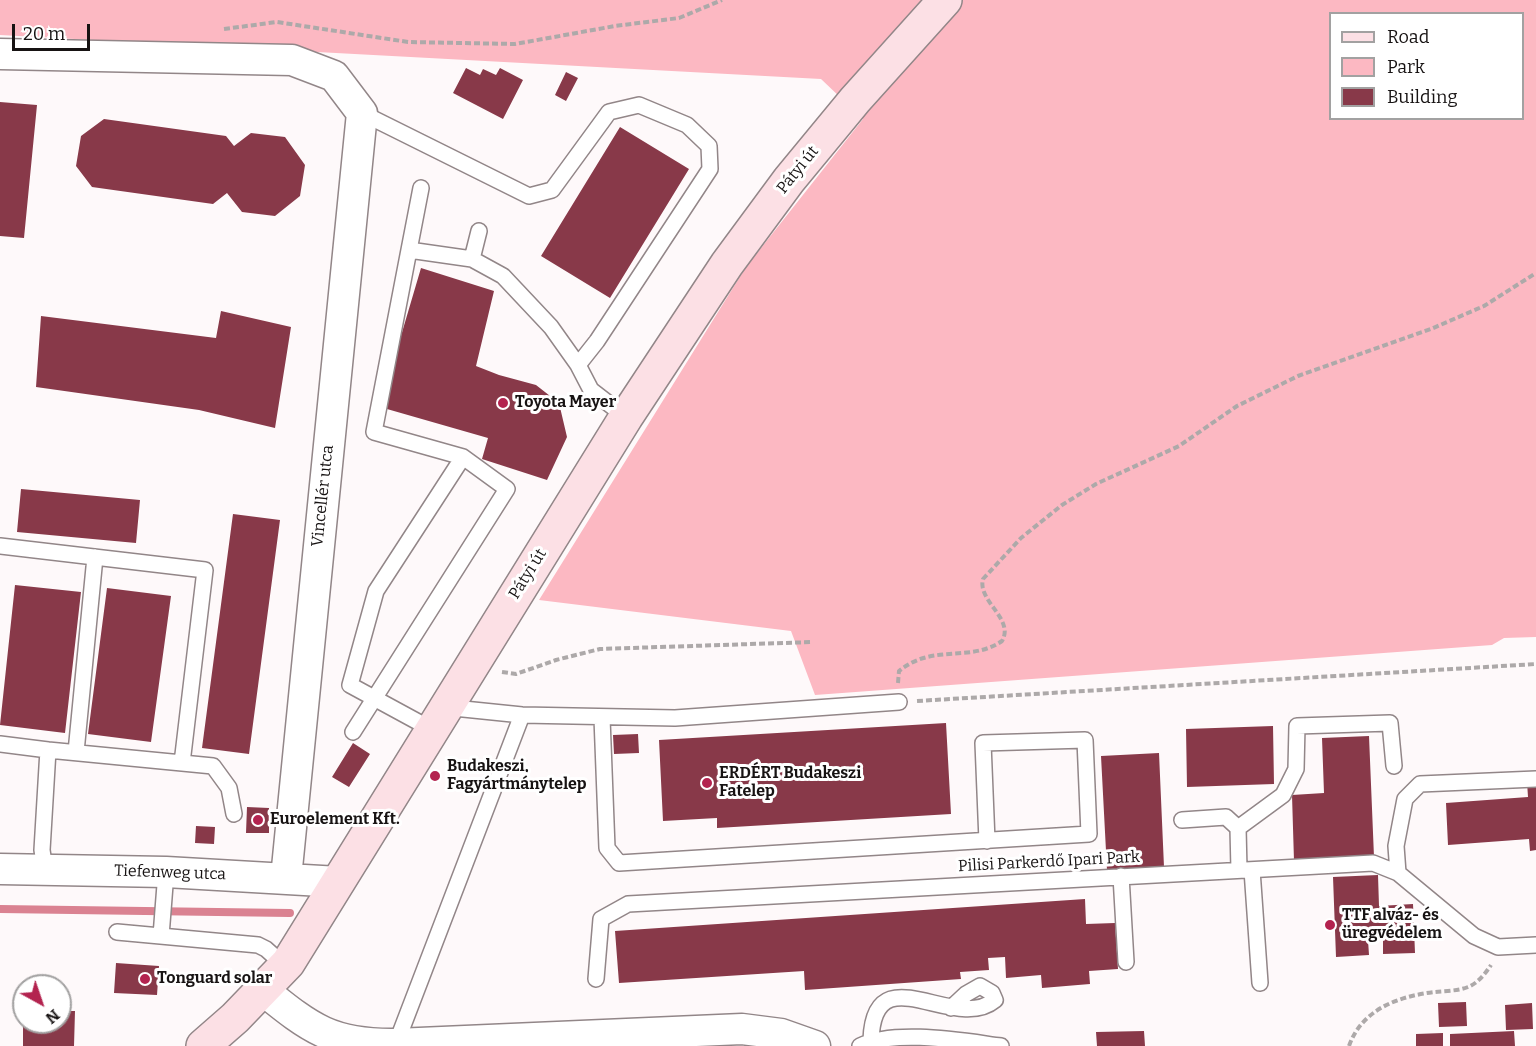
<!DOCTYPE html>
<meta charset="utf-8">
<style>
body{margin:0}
#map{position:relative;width:1536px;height:1046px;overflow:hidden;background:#fef9fa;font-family:Bitter,serif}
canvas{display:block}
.legend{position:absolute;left:1329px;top:12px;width:195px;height:108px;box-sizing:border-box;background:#fff;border:2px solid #a2a1a1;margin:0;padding:8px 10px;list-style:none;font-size:18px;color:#171313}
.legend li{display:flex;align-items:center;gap:12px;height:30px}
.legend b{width:30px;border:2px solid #a2a1a1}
.north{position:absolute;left:12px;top:974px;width:60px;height:60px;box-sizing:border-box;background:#fff;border:2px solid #a2a1a1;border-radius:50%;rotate:140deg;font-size:16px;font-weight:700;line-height:24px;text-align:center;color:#171313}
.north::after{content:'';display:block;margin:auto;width:21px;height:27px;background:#b3234f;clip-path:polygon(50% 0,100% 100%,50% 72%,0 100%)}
.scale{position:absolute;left:12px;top:24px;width:78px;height:27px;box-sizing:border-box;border:3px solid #171313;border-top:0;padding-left:8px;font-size:18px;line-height:21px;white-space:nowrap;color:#171313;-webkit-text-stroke:4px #fff;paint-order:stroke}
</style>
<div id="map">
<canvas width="1536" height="1046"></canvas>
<ul class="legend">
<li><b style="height:8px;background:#fce0e5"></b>Road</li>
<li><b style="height:16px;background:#fcb8c2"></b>Park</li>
<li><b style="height:16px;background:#883949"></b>Building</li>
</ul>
<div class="north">N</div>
<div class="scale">20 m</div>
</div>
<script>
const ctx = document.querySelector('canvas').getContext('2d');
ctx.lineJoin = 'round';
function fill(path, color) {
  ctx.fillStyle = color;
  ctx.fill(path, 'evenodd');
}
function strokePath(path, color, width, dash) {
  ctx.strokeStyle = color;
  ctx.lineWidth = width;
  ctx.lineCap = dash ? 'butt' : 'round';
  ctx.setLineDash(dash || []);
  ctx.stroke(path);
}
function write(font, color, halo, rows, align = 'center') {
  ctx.font = font + ' Bitter,serif';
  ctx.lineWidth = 6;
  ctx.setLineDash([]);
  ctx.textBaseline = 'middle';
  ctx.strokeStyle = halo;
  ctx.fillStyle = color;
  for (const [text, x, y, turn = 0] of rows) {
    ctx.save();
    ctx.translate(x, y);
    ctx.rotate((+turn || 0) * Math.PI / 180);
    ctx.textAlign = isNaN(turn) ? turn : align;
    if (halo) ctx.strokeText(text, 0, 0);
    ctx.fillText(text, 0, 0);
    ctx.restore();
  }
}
fill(new Path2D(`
 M0,0H1536V637L1504,638L1492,645L815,695L791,631L539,600L746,267L863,119L821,79L0,35ZM1330,14H1522V118H1330Z`), '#fcb8c2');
strokePath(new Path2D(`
 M0,909L290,913`), '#da8291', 8);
fill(new Path2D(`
 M466,68L480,75L483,69L496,75L500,68L523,80L503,119L453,93Z
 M566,72L578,78L566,101L555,95Z
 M0,102L37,105L24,238L0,236Z
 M104,119L226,136L234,146L251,133L285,137L305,165L300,196L275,216L242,212L227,193L213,204L92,187L76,166L81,136Z
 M620,127L689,169L610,298L541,256Z
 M421,268L494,291L476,366L499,375L536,385L559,403L567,437L547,480L482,459L488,438L380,407Z
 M221,311L291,327L275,428L199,410L36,387L41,316L216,338Z
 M21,489L140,500L136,543L17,532Z
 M233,514L280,520L249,754L202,748Z
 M15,585L81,592L65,733L0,725Z
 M107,588L171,596L151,742L88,734Z
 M946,723L951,814L717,828V818L663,821L659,740Z
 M1273,726L1274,784L1187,787L1186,729Z
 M638,734L639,753L614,754L613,735Z
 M1369,736L1374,857L1294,861L1292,795L1324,793L1322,738Z
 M353,743L370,754L349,787L332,777Z
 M1159,753L1164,867L1107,870L1101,756Z
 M1527,782H1536V850L1530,851L1529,839L1448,845L1446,803L1528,797Z
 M247,807L269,808V833H246Z
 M196,826L215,827L214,844L195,843Z
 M1378,875L1379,906L1413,904L1415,953L1383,954V939L1368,940L1369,955L1336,957L1333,877Z
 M1085,899L1086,924L1115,923L1118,969L1089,971L1090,984L1042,988L1041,975L1006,978L1005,957L988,958L989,970L960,972L961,979L805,990L804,971L619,983L615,931Z
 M116,963L159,966L157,995L114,993Z
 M1466,1002L1467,1026L1439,1027L1438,1003Z
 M1532,1003L1533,1029L1506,1030L1505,1005Z
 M60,1011H75L74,1046H23V1022H60Z
 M1144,1031L1145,1046H1097L1096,1032Z
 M1514,1031L1515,1046H1450V1034Z
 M1443,1033V1046H1416V1034Z`), '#883949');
const lane = new Path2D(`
 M362,113L529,196L552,190L609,112L639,105L687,125L709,146L710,169L597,341L578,365
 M409,250L421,188
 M472,259L479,231
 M0,546L205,570L182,763
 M444,707L522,715L675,718L899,702
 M602,718L607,848L619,863L1089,834L1085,740L983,743L987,841
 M431,729L350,685L376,591L463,457
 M353,732L507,489L463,457L374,432L409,250L472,259L503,276L551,327L578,365L591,390L626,417
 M0,744L48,750
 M76,752L95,557
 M1182,820L1226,817L1238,828
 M45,870L42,850L48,750L213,766L229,788L234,814
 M1239,870L1238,828L1283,795L1296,769L1297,726L1390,723L1394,766
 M1252,870L1260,983
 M1398,873L1396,846L1405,799L1420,784L1536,779
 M1121,876L1126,962
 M117,932L258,945L266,949L285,966
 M161,936L166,872
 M596,979L601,919L628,904L1373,863L1398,873L1474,936L1498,947L1536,945
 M871,1040C874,952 954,1034 995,1000L992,993L980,986L966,994L951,1008
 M396,1044L522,715
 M860,1046C895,1029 962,1041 1001,1046`);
const street = new Path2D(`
 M0,54L292,60L334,76L362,113L286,878
 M0,869L166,872L339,882
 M263,990C311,1029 332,1045 396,1044L742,1029L781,1034L815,1046`);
const secondary = new Path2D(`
 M203,1046L235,1018L288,963L626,417L727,264L789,180L855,100L945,0`);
strokePath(lane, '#928688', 18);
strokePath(street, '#928688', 33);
strokePath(secondary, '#928688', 36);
strokePath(new Path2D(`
 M224,29L277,22L408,42L515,44L615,26L679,18L722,0
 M502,672L516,674L556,660L600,649L813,642
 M898,683L899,671C933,643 970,663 1002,641C1015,619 977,601 983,579L1021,538L1062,505L1096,484L1179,446L1237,406L1298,376L1431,329L1484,306L1536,273
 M917,701L1536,664
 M1349,1046C1362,1009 1399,996 1435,992C1445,991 1458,991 1468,987C1478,983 1485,974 1491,965`), '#ada9a9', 4, [6, 3]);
strokePath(lane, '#fff', 15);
strokePath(street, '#fff', 30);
strokePath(secondary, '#fce0e5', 33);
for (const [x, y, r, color] of [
 [503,403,6,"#b3234f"],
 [435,776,6,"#b3234f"],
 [707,783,6,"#b3234f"],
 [258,820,6,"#b3234f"],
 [1330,925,6,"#b3234f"],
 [145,979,6,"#b3234f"]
]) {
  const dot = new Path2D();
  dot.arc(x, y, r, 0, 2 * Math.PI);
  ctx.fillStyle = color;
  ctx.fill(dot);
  strokePath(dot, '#fff', 2);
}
write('16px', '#171313', '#fff', [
 ["Pátyi út",798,170,-51],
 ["Vincellér utca",323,496,-84],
 ["Pátyi út",528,574,-58],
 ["Pilisi Parkerdő Ipari Park",1049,862,-3],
 ["Tiefenweg utca",170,873,2]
]);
write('bold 16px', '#171313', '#fff', [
 ["Toyota Mayer",515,403],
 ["Budakeszi,",447,767],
 ["Fagyártmánytelep",447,785],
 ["ERDÉRT Budakeszi",719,774],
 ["Fatelep",719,792],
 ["Euroelement Kft.",270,820],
 ["TTF alváz- és",1342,916],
 ["üregvédelem",1342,934],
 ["Tonguard solar",157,979]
], 'left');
</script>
